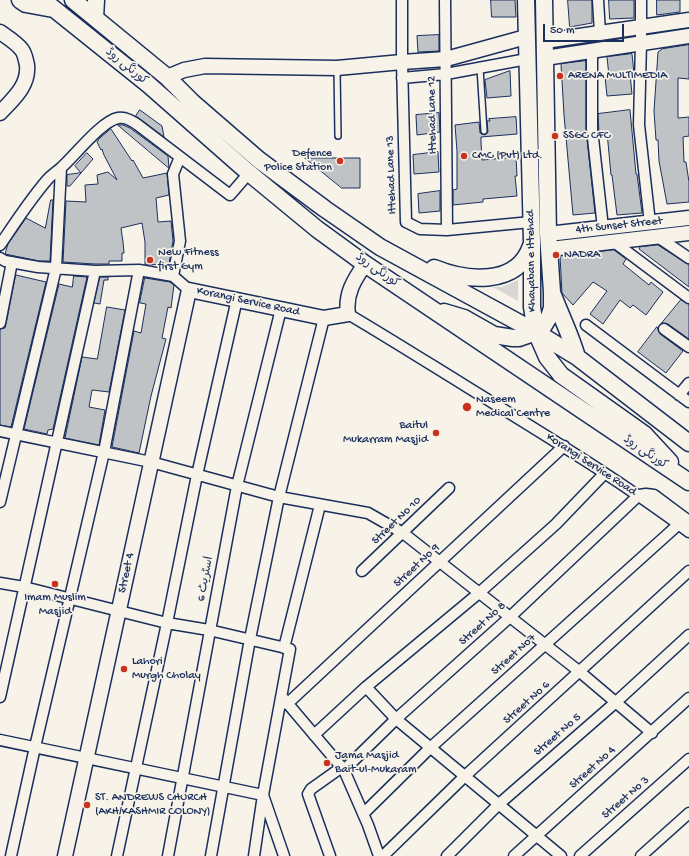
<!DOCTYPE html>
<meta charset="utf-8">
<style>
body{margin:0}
#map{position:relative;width:689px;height:856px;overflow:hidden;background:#f7f3e8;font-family:"Gochi Hand",sans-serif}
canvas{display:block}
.scale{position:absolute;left:543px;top:24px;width:81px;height:18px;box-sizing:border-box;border:2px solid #1b2f5e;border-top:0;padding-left:5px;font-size:12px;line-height:14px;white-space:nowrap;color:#1b2f5e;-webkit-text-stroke:3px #f7f3e8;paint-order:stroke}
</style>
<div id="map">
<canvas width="689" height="856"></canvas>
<div class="scale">50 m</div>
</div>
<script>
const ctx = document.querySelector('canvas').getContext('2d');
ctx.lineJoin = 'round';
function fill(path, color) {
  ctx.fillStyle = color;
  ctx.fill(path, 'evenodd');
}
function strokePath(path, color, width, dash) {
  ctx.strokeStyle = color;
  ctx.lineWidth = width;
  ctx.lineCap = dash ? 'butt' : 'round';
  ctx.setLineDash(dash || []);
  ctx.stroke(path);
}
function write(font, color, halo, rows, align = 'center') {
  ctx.font = font + ' "Gochi Hand","Playpen Sans Arabic",sans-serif';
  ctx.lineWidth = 3.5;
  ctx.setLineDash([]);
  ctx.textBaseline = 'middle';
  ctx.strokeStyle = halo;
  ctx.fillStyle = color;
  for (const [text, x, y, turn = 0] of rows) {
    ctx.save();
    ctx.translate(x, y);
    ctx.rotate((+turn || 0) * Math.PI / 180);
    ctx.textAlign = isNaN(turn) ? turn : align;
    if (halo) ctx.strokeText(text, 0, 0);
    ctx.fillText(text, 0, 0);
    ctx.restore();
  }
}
fill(new Path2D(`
 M518,280V301L493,287H502Z`), '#d7d6d4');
const building = new Path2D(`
 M491,0H515L516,17H492Z
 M568,0H592V23L570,27Z
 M609,0H634V18L610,19Z
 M657,0H680V12L657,15Z
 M439,35V51L418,52L417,36Z
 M689,45V79L678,78V118L689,117V136L683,137L684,162H686L689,182V202L667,204L659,161L658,140H656L654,111L658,52L662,49Z
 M632,54L634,73L630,74L632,94L607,96L605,77L609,76L607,57Z
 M586,61V130L595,213L573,215L564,115L561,64Z
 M510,71L511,96L487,98L485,80Z
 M140,110L162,126L164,137L136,116Z
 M630,110L636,174H637L642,213L617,215L612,175H611L607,132L599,133L598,114Z
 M439,113L440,132L417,135L416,115Z
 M516,117L517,134L481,137V142L482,160L516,157L517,176H515L517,196L483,199V202L453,205V190L457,189V151L455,125L479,122L480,133L485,135L488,132L487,121H490L489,119Z
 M118,125H123L130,128L168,156L169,168Z
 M111,129L132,161L133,160L143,178L167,173L169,195L156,198L158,222L171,221L173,241L169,264L145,265V242L142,223L121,228L123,242L124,253H122V261H109V264H95L63,262L66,201L86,202L85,185L98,184L97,175L108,172L117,180L104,155L102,149L101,150L97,142L99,139Z
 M438,152L439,172L414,174L413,155Z
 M87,153L93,159L81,173L75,166Z
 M305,158H360V188H342Z
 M81,173L70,186H67V175Z
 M440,191V211L419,213L418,194Z
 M51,200H53L50,261H39L5,254L8,244L26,218L45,228Z
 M658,245L689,265V287L639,249L640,247Z
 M614,250L626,259L623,264L649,285L651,282L663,292L646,315L633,305L630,308L620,300L603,324L590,314L607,291L593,282L573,305L562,293L560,256Z
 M16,275L46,282L11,427L0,425V329L5,328L6,324Z
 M74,276L87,277L53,429L48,430L47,434L24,429L59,284L72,287Z
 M100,277H108V280H104L100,304L94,303Z
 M145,278L170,282L174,285L171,308L168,307L162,338L166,339L151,396L139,453L112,447L134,331L141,333L146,304L140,303Z
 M681,300L689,304V339L668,324L662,323Z
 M107,307L125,310L109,392L92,390L89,407L105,410L99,445L65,438L82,357L97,359Z
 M657,327L660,334L683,351L666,373L638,352Z`);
fill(building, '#c0c3c5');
strokePath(building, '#1b2f5e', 1);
const lane = new Path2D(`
 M480,68L484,131
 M337,69L338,136`);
const street = new Path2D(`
 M402,0V62L406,222L420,229L447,230L531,222
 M445,0L447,230
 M598,0L600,33
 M641,0V42L639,125L650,223
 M592,51V129L603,228
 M402,78L446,74L527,59
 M658,237L689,258
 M614,242L689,298
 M0,245C15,223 29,201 47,180C51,175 58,171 63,166C76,154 102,121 118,118C126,117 132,121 138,125L230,195L249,173
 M0,258L5,261L38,267L95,271L139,270L173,276L189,290
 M173,276L180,241L173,174L180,157
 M348,314C387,337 425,361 464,385C540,432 617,478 689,532
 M0,323L12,262
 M586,325L689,402
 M664,329L689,347
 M679,395L689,383
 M0,431L151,462L279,497L368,513L403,533L580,672L652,733
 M0,502L56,268L61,168
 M362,571L449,488
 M0,583L24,587L119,611L167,623L209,630L290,649L263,795L254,856
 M284,648L320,505
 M366,687L396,719L561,856
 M0,697L95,271
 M283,698L344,770L368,825L379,856
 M287,704L564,446
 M314,735L366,687L479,593L556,524L604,474
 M0,740L263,795L284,856
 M344,770L396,719L510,617L639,495L646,494L654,495L689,521
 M363,814L430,748L679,524L684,518
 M11,856L35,747L104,452L139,270
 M117,856L167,623L197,475L237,299
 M168,856L237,486L281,309
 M211,856L250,639L279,497L324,318
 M330,856L308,794L311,789L342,767
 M383,856L465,776L689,571
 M447,856L499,804L616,702L689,635
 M514,856L689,698
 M580,856L689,759
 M641,856L689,813`);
const secondary = new Path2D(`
 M0,32C7,37 17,43 22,50C25,54 26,61 27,65C29,86 13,99 0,113
 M545,41L689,20
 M545,58L689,36
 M167,77L184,70L205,66L337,68L402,62L446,59L526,37
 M548,234L689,218
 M550,249L689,233
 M65,856L189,290L324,318L348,314C345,294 354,280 365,264`);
const primary = new Path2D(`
 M20,0L26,4L53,9
 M43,0L149,85L249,173L317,229L365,264L689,482
 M73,0L167,77L192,102L259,160L325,209L380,247L536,332L577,357L689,443
 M526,0L532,242V307L536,332L547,357L561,375L644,434L670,462
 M95,18L96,0
 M434,268C466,281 517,287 531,246
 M553,295C561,316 571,336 577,357
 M444,312L464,318L494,335L513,338H519L536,332L543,327L549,317L552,308V292L548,234L544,0`);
strokePath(lane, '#1b2f5e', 8);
strokePath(street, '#1b2f5e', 13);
strokePath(secondary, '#1b2f5e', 17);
strokePath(primary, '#1b2f5e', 19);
strokePath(lane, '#f7f3e8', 5);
strokePath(street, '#f7f3e8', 10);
strokePath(secondary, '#f7f3e8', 14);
strokePath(primary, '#f7f3e8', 16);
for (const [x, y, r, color] of [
 [560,76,4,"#c8321e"],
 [555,136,4,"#c8321e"],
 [464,156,4,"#c8321e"],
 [340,161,4,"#c8321e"],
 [556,255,4,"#c8321e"],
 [150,260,4,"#c8321e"],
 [467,407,5,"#c8321e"],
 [436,433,4,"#c8321e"],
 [55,584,4,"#c8321e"],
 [124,669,4,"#c8321e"],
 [327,763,4,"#c8321e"],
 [87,805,4,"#c8321e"]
]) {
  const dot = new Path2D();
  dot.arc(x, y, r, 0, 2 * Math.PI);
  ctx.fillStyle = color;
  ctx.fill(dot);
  strokePath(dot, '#f7f3e8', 1.5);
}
write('12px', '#1b2f5e', '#f7f3e8', [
 ["کورنگی روڈ",126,67,39],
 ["Ittehad Lane 12",433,115,-91],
 ["Ittehad Lane 13",392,175,-92],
 ["4th Sunset Street",619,226,-6],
 ["Khayaban e Ittehad",532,261,-91],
 ["کورنگی روڈ",377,271,35],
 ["Korangi Service Road",248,302,12],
 ["کورنگی روڈ",645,453,34],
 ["Korangi Service Road",591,465,33],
 ["Street No 10",397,521,-44],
 ["Street No 9",417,566,-43],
 ["Street 4",127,573,-78],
 ["اسٹریٹ 6",206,579,-79],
 ["Street No 8",483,624,-42],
 ["Street No7",514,655,-42],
 ["Street No 6",527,703,-42],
 ["Street No 5",558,735,-41],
 ["Street No 4",593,768,-42],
 ["Street No 3",626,798,-41]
]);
write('12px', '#1b2f5e', '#f7f3e8', [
 ["ARENA MULTIMEDIA",568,76],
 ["SSGC CFC",563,136],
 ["Defence",332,154,"right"],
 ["Police Station",332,168,"right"],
 ["CMC (Pvt) Ltd.",472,156],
 ["New Fitness",158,253],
 ["first Gym",158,267],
 ["NADRA",564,255],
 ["Naseem",476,400],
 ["Medical Centre",476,414],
 ["Baitul",428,426,"right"],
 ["Mukarram Masjid",428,440,"right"],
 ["Imam Muslim",55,598,"center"],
 ["Masjid",55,612,"center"],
 ["Lahori",132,662],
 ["Murgh Cholay",132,676],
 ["Jama Masjid",335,756],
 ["Bait-ul-Mukaram",335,770],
 ["ST. ANDREWS CHURCH",95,798],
 ["(AKH/KASHMIR COLONY)",95,812]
], 'left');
</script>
